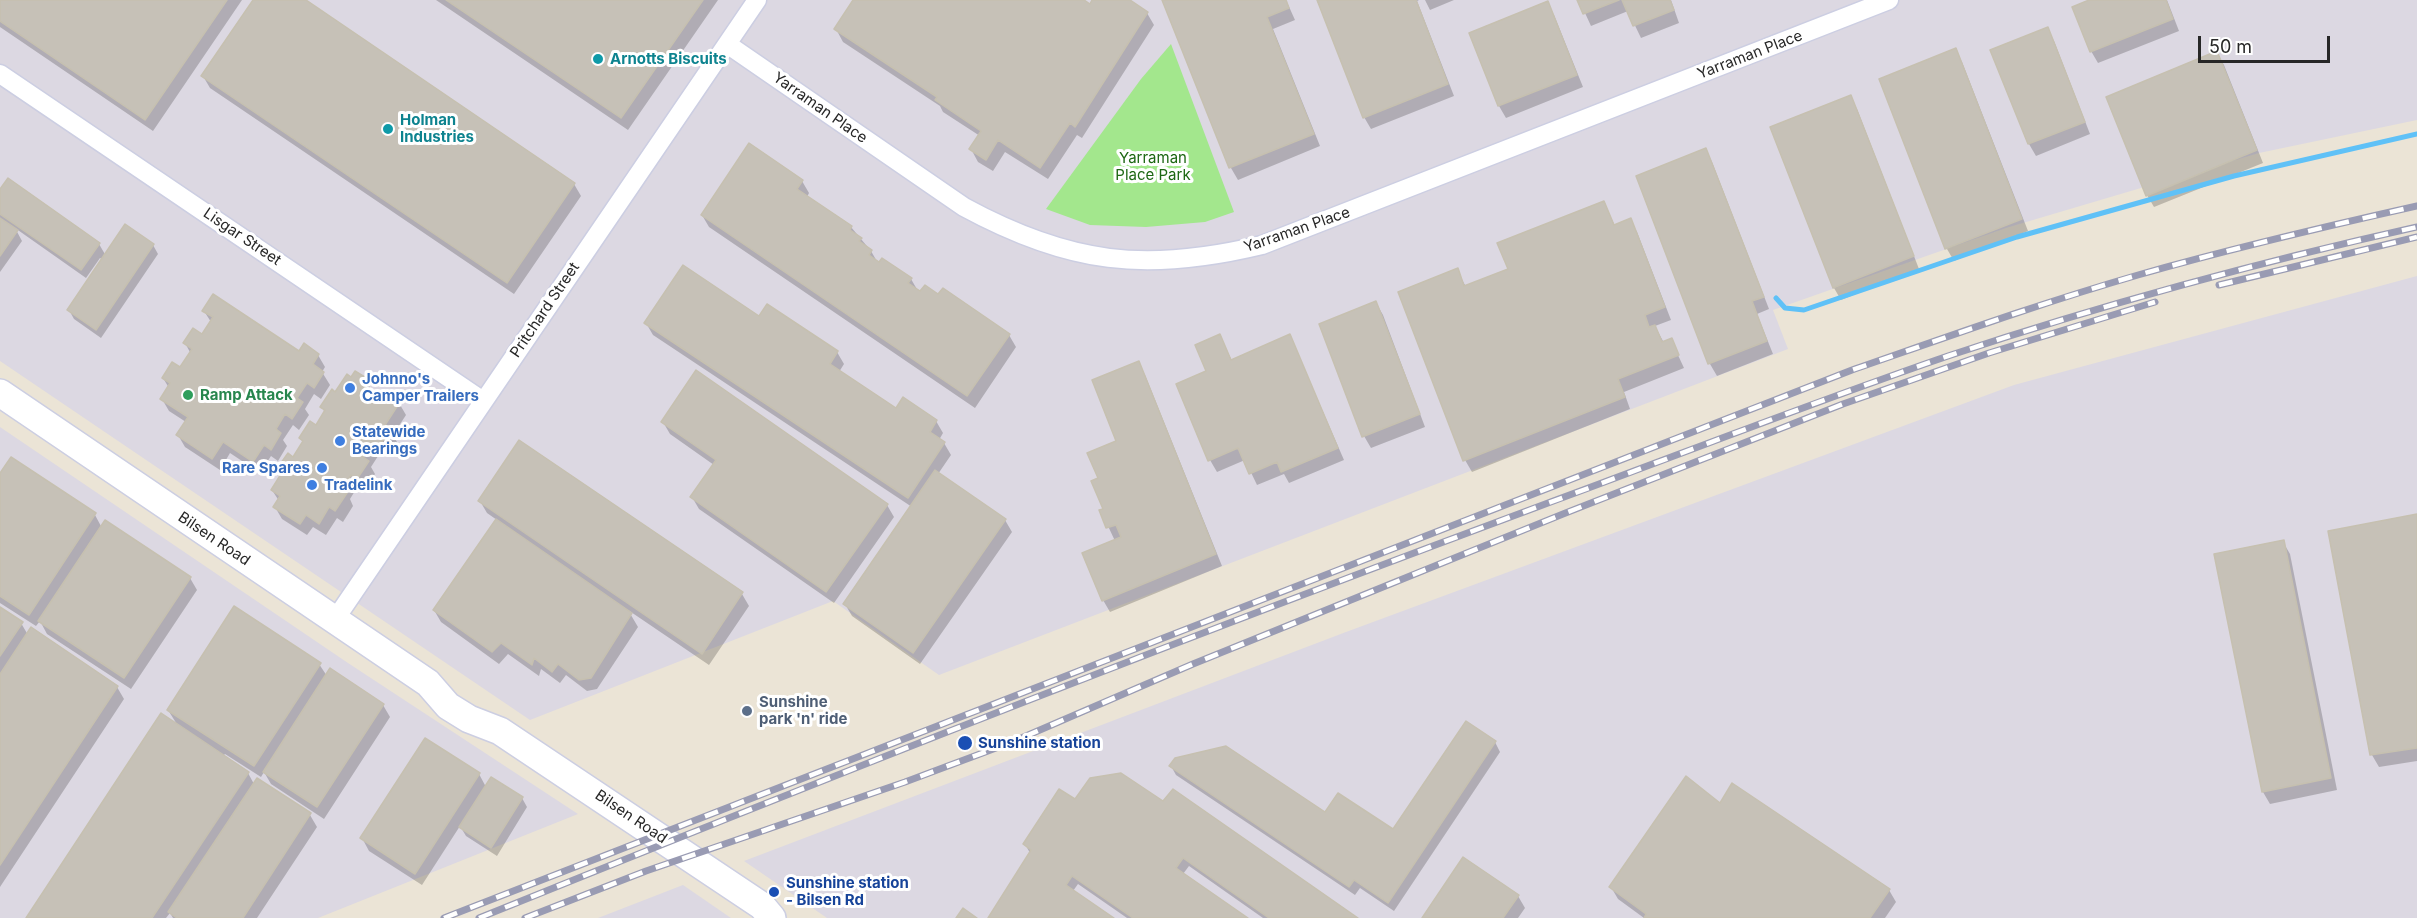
<!DOCTYPE html>
<style>
body{margin:0}
#map{position:relative;width:2417px;height:918px;overflow:hidden;background:#ebe4d6;font-family:Inter,sans-serif}
canvas{display:block}
.scale{position:absolute;left:2198px;top:36px;width:132px;height:27px;box-sizing:border-box;border:3px solid #272727;border-top:0;padding-left:8px;font-size:18px;line-height:21px;white-space:nowrap;color:#272727;-webkit-text-stroke:4px #fff;paint-order:stroke}
</style>
<div id="map">
<canvas width="2417" height="918"></canvas>
<div class="scale">50 m</div>
</div>
<script>
const ctx = document.querySelector('canvas').getContext('2d');
ctx.lineJoin = 'round';
function fill(path, color) {
  ctx.fillStyle = color;
  ctx.fill(path, 'evenodd');
}
function strokePath(path, color, width, dash) {
  ctx.strokeStyle = color;
  ctx.lineWidth = width;
  ctx.lineCap = dash ? 'butt' : 'round';
  ctx.setLineDash(dash || []);
  ctx.stroke(path);
}
function write(font, color, halo, rows, align = 'center') {
  ctx.font = font + ' Inter,sans-serif';
  ctx.lineWidth = 6;
  ctx.setLineDash([]);
  ctx.textBaseline = 'middle';
  ctx.strokeStyle = halo;
  ctx.fillStyle = color;
  for (const [text, x, y, turn = 0] of rows) {
    ctx.save();
    ctx.translate(x, y);
    ctx.rotate((+turn || 0) * Math.PI / 180);
    ctx.textAlign = isNaN(turn) ? turn : align;
    if (halo) ctx.strokeText(text, 0, 0);
    ctx.fillText(text, 0, 0);
    ctx.restore();
  }
}
fill(new Path2D(`
 M0,0H2417V120L2259,153L2006,228L1773,310L1788,349L939,675L833,601L530,720L0,361Z
 M2417,276V918H827L744,861L1346,632L2014,385Z
 M0,427L348,663L578,814L318,918H0Z
 M683,885L731,918H598Z`), '#dcd8e2');
fill(new Path2D(`
 M1171,44L1234,212L1205,222L1146,227L1090,225L1046,209L1141,79Z`), '#a3e78d');
fill(new Path2D(`
 M0,0H242L153,131L0,27Z
 M254,0H303L574,184L581,196L514,294L210,88L203,76Z
 M436,0H718L628,130Z
 M855,0H1082L1090,6L1094,0H1127L1147,13L1154,25L1082,138L1077,135L1048,179L1005,152L993,171L978,162L971,149L980,136L943,112L940,106L843,42L836,29Z
 M1164,0H1286L1295,20L1273,29L1320,146L1238,180L1231,168Z
 M1318,0H1419L1417,1L1454,96L1371,129L1364,117Z
 M1425,0H1454L1430,10Z
 M1579,0H1671L1679,23L1641,38L1628,11L1591,26Z
 M2093,0H2167L2179,31L2098,63L2091,51Z
 M1547,3L1554,15L1583,87L1506,118L1499,106L1471,34Z
 M2047,29L2054,41L2090,134L2036,156L2029,144L1992,51Z
 M1955,50L1962,62L2028,231L1954,261L1947,249L1881,79Z
 M2217,53L2224,65L2263,163L2154,207L2147,195Z
 M1850,97L1857,109L1919,269L1841,300L1834,288L1772,128Z
 M1706,150L1712,162L1769,309L1757,314L1773,354L1717,376L1710,364L1638,177Z
 M802,181L809,193L807,197L851,227L871,251L879,265L911,279L918,291L1009,335L1016,347L975,408L709,227L702,215Z
 M0,191L99,244L106,256L153,245L158,254L101,338L74,319L69,310L103,260L100,258L86,278L15,228L22,241L0,272Z
 M1604,203L1615,226L1630,220L1637,232L1671,320L1655,326L1664,343L1671,340L1684,368L1624,392L1630,409L1472,472L1465,460L1457,270L1466,287L1509,270Z
 M1376,303L1383,315L1425,427L1371,448L1364,436Z
 M204,311L299,353L318,355L325,367L322,372L330,385L321,399L314,394L305,409L309,415L299,430L293,425L283,440L287,446L278,461L271,456L260,473L230,453L220,470L185,447L178,435L186,422L169,411L162,399L169,388L163,378L181,369L191,354L185,343L202,336L211,322Z
 M759,318L837,352L844,364L839,372L896,410L936,421L943,433L939,440L944,443L951,455L938,474L1005,520L1012,532L920,664L852,616L845,604L912,507L653,335L646,323Z
 M1220,336L1232,361L1290,336L1344,460L1289,483L1284,474L1257,485L1245,460L1217,472L1210,460L1208,372Z
 M1138,363L1145,375L1222,566L1110,612L1103,600L1115,541L1101,511L1105,510L1100,479L1118,442Z
 M352,379L367,380L372,393L383,401L399,403L406,415L393,435L397,442L387,457L380,453L371,467L375,474L364,490L358,486L350,499L353,506L343,522L337,518L326,535L313,527L307,535L282,519L275,507L279,501L272,490L281,476L278,470L293,459L303,443L301,439L316,427L325,413L322,407Z
 M663,422L887,505L894,517L834,603L699,509L692,497L714,465L670,434Z
 M520,442L742,594L749,606L709,665L628,610L638,627L597,689L587,691L566,675L560,683L541,669L539,676L508,654L499,664L441,622L434,610L497,520L487,513L480,501Z
 M0,476L95,515L102,528L190,578L197,590L131,689L47,634L40,621L36,626L0,603Z
 M2417,516V761L2379,767L2372,755Z
 M2283,542L2290,554L2337,790L2270,804L2263,792L2216,555Z
 M0,609L21,623L28,635L117,687L124,699L0,887Z
 M319,664L327,676L383,705L390,717L324,819L271,784L264,772L261,777L225,754L223,756L248,773L254,784L310,815L317,827L257,918H173L170,913L166,918H27L178,726L168,710Z
 M1466,723L1495,742L1500,752L1394,911L1360,888L1355,895L1176,775L1171,766L1326,814L1393,832Z
 M479,774L486,787L522,798L527,807L497,856L466,836L460,826L422,885L369,851L362,838Z
 M1076,801L1163,803L1356,918H1263L1189,866L1183,874L1246,918H1127L1078,884L1073,891L1112,918H989L1030,853L1025,844Z
 M1721,805L1889,890L1896,902L1885,918H1644L1618,899L1611,887Z
 M1518,896L1525,908L1518,918H1423Z`), '#0003');
strokePath(new Path2D(`
 M1776,298L1785,308L1804,310L2017,237L2234,176L2417,134`), '#5fc1f7', 5);
const building = new Path2D(`
 M0,0H227L145,120L0,21Z
 M253,0H306L575,183L507,283L201,76Z
 M446,0H703L621,118Z
 M853,0H1084L1090,4L1092,0H1130L1148,12L1075,127L1070,123L1040,168L998,140L986,160L969,149L981,131L935,100L937,97L834,29Z
 M1162,0H1286L1289,8L1267,17L1314,134L1229,168Z
 M1317,0H1416L1448,84L1363,118Z
 M1577,0H1619L1583,14Z
 M1622,0H1670L1674,10L1633,26Z
 M2089,0H2166L2173,19L2090,52L2072,7Z
 M1548,1L1577,75L1498,106L1469,33Z
 M2048,27L2085,122L2028,144L1990,50Z
 M1956,48L2022,219L1945,249L1879,79Z
 M2217,51L2257,150L2146,196L2106,97Z
 M1851,95L1914,256L1833,288L1770,127Z
 M749,143L803,180L797,189L852,226L850,230L862,238L859,241L872,250L869,255L879,262L882,258L912,278L908,283L920,291L925,285L938,294L943,288L1010,334L967,396L701,215Z
 M1706,148L1764,297L1752,301L1767,341L1708,364L1636,176Z
 M8,178L100,243L81,270L0,214V189Z
 M1604,201L1614,225L1631,218L1665,307L1645,315L1649,327L1655,325L1662,342L1672,338L1679,355L1618,379L1625,397L1463,461L1398,292L1458,268L1464,286L1508,269L1497,243Z
 M0,218L18,230L0,256Z
 M125,224L154,244L96,330L67,310Z
 M683,265L759,316L767,304L838,351L830,364L896,408L903,397L937,420L930,432L945,442L908,498L644,323Z
 M213,294L299,351L304,343L319,354L313,364L324,372L314,388L307,383L297,398L303,402L292,419L285,414L276,429L281,433L271,450L264,445L253,462L223,442L212,459L176,435L188,417L160,399L170,383L162,378L172,362L180,367L192,349L183,343L193,328L202,334L213,317L202,311Z
 M1376,301L1420,414L1362,437L1319,324Z
 M1220,334L1231,360L1290,334L1338,448L1281,472L1277,462L1249,474L1238,448L1208,461L1176,384L1206,371L1195,345Z
 M1139,361L1216,554L1102,601L1082,553L1121,537L1116,525L1106,528L1099,510L1103,509L1091,481L1098,478L1087,453L1116,441L1092,380Z
 M696,370L888,504L826,592L690,497L716,460L661,422Z
 M355,371L368,379L363,386L383,399L387,393L400,402L385,425L391,428L379,446L373,442L363,457L369,461L357,479L351,475L342,489L347,493L335,511L329,507L319,524L306,515L300,524L273,507L280,496L271,490L281,474L276,470L288,453L293,457L303,441L299,438L310,421L316,425L325,410L320,407L332,389L335,392L347,374L351,377Z
 M519,440L743,592L702,654L478,501Z
 M11,457L96,513L29,615L0,596V473Z
 M935,470L1006,519L913,653L843,604Z
 M2417,514V748L2370,755L2328,531Z
 M496,519L632,613L591,678L579,680L558,664L552,672L534,658L532,665L501,643L492,652L433,610Z
 M105,520L191,577L124,678L38,621Z
 M2284,540L2331,778L2262,792L2214,554Z
 M234,606L321,663L254,766L167,710Z
 M0,607L23,622L0,656Z
 M31,627L118,686L0,865V674Z
 M330,668L384,704L317,807L263,772Z
 M161,713L249,772L152,918H26Z
 M1466,721L1496,741L1388,903L1354,880L1349,887L1169,766L1175,758L1226,746L1325,812L1338,793L1393,829Z
 M425,738L480,773L415,874L360,838Z
 M1121,773L1163,801L1173,789L1358,918H1269L1183,858L1176,868L1248,918H1133L1072,876L1066,885L1114,918H988L1031,850L1023,844L1059,789L1075,799L1090,778Z
 M1686,776L1720,803L1732,783L1890,889L1870,918H1644L1646,914L1609,887Z
 M491,777L523,797L491,848L459,827Z
 M257,778L311,813L243,918H177L168,912Z
 M1463,857L1519,895L1503,918H1422Z
 M963,908L977,918H956Z`);
fill(building, '#c6c1b7');
strokePath(building, '#c6c0b0', 1.5);
const street = new Path2D(`
 M727,44L964,207C1069,264 1146,273 1262,245L1889,0
 M0,74L483,401
 M334,621L757,0`);
const secondary = new Path2D(`
 M0,393L428,683L448,706L469,719L500,731L762,906L772,918`);
strokePath(street, '#cccee2', 21);
strokePath(secondary, '#cccee2', 30);
strokePath(street, '#fff', 18);
strokePath(secondary, '#fff', 27);
const rail = new Path2D(`
 M2219,285L2417,237
 M444,918L1852,370C1947,337 2041,303 2138,275C2230,249 2323,227 2417,206
 M479,918C831,776 1184,638 1540,506C1676,456 1811,403 1948,356C2102,305 2259,262 2417,227
 M525,918L646,871L905,782L1012,742L1193,664L1563,514L1843,404L1989,353L2155,302`);
strokePath(rail, '#999bb3', 7);
strokePath(rail, '#fff', 4.5, [14]);
for (const [x, y, r, color] of [
 [598,59,6,"#0f9aa8"],
 [388,129,6,"#0f9aa8"],
 [350,388,6,"#3f7fe0"],
 [188,395,6,"#2e9e5b"],
 [340,441,6,"#3f7fe0"],
 [322,468,6,"#3f7fe0"],
 [312,485,6,"#3f7fe0"],
 [747,711,6,"#5c6f8a"],
 [965,743,8,"#1a4fb4"],
 [774,892,6,"#1a4fb4"]
]) {
  const dot = new Path2D();
  dot.arc(x, y, r, 0, 2 * Math.PI);
  ctx.fillStyle = color;
  ctx.fill(dot);
  strokePath(dot, '#fff', 2);
}
write('15px', '#272727', '#fff', [
 ["Yarraman Place",1750,55,-21],
 ["Yarraman Place",820,108,35],
 ["Yarraman Place",1297,230,-19],
 ["Lisgar Street",242,237,34],
 ["Pritchard Street",545,310,-56],
 ["Bilsen Road",214,539,34],
 ["Bilsen Road",631,817,34]
]);
write('bold 15px', '#0d838f', '#fff', [
 ["Arnotts Biscuits",610,59],
 ["Holman",400,120],
 ["Industries",400,137]
], 'left');
write('15px', '#1d6713', '#fff', [
 ["Yarraman",1153,158],
 ["Place Park",1153,175]
]);
write('bold 15px', '#366cbe', '#fff', [
 ["Johnno's",362,379],
 ["Camper Trailers",362,396],
 ["Statewide",352,432],
 ["Bearings",352,449],
 ["Rare Spares",310,468,"right"],
 ["Tradelink",324,485]
], 'left');
write('bold 15px', '#27864d', '#fff', [
 ["Ramp Attack",200,395]
], 'left');
write('bold 15px', '#4e5e75', '#fff', [
 ["Sunshine",759,702],
 ["park 'n' ride",759,719]
], 'left');
write('bold 15px', '#164399', '#fff', [
 ["Sunshine station",978,743],
 ["Sunshine station",786,883],
 ["- Bilsen Rd",786,900]
], 'left');
</script>
